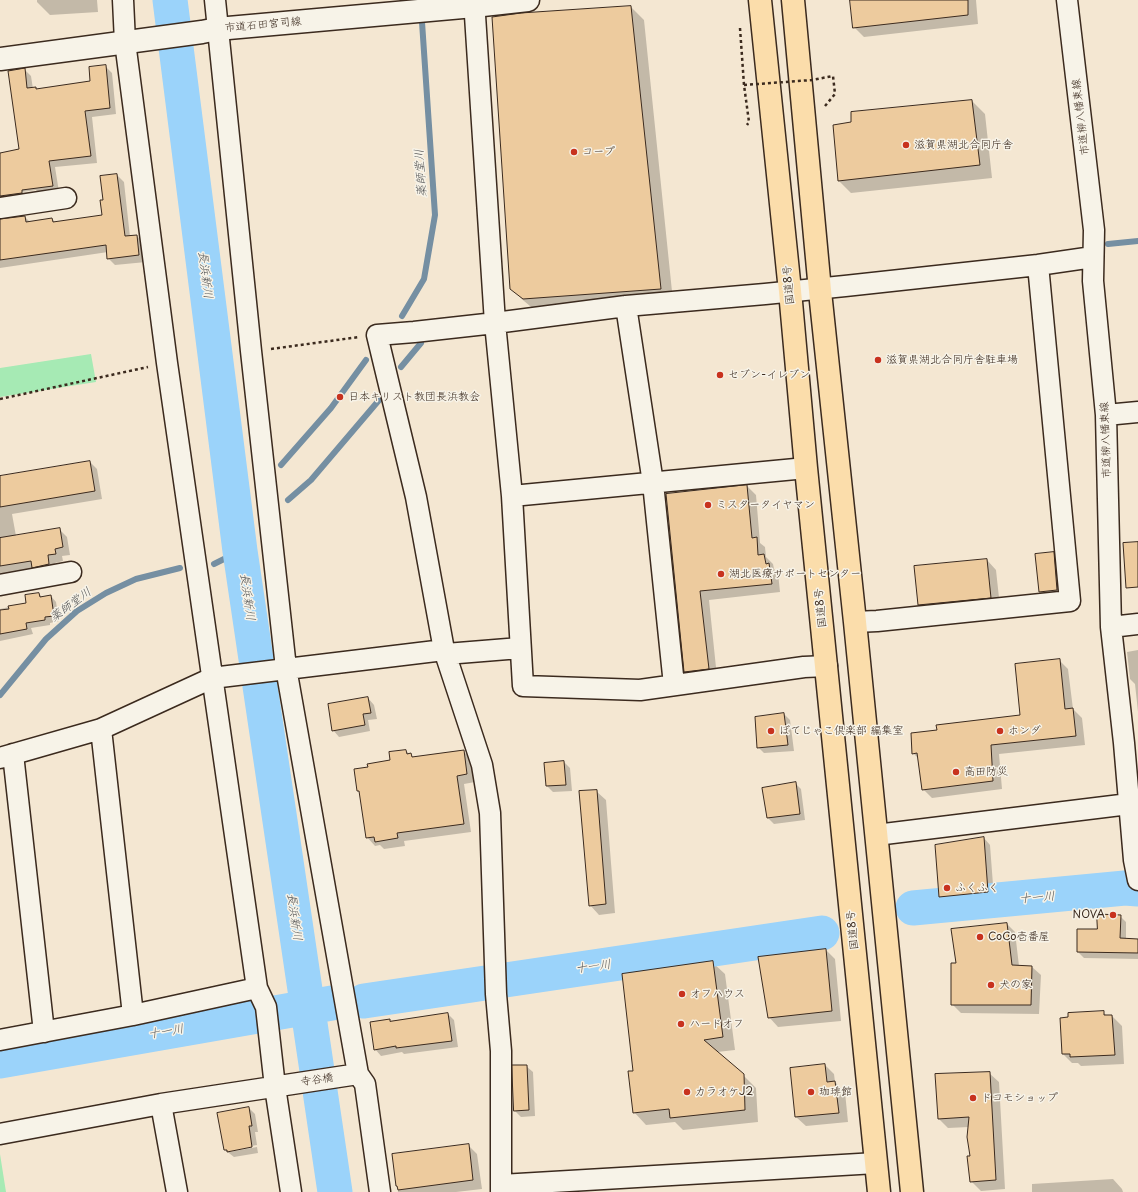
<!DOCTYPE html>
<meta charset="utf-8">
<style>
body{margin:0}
canvas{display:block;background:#f4e7d2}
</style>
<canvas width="1138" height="1192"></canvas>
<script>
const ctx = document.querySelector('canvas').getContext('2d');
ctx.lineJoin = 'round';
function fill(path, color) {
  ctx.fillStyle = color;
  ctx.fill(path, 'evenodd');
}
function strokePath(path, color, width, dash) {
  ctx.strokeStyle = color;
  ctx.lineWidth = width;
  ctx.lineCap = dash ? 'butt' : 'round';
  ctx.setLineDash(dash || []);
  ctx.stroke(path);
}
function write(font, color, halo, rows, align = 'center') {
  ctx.font = font + ' "Playpen Sans","Klee One",sans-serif';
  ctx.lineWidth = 3;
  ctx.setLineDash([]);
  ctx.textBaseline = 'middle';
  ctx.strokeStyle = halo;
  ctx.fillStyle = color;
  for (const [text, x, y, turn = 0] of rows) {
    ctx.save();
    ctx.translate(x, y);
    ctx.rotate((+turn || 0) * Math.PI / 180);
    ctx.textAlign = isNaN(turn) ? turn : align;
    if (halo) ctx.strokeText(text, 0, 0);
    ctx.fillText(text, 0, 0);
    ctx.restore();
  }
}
fill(new Path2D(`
 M91,354L96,382L0,397V368Z
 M0,1154L6,1192H0Z`), '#a6eab4');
fill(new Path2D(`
 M37,0H97L98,12L50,15L37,2Z
 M851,0H976L978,24L864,37L854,27Z
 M631,7L644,20L673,301L536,311L524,301L511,288Z
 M105,66L112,73L116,114L92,117L97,163L55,167L59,192L40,195L36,190L0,195V154L20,150L24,69L31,76L33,89L35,88L37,90L91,82Z
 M972,101L985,114L992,178L851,193L838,180Z
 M117,175L124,182L130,237L137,236L143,242L146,262L115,265L108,258V252L0,268V220L25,217L30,222L52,219L55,222L103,216L104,201Z
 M90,462L97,469L102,499L12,514L16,536L59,529L67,537L70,555L62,556L63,561L55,563L56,572L0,575V477Z
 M747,486L756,495L760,543L765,547L766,557L773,564L774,569L778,573L780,592L709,600L717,677L694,681L685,672L668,495Z
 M1053,553L1060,560L1063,596L1046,598L1040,592L1036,555Z
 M987,560L996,570L1000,607L929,614L919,605Z
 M39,594L43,598L51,596L56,602L59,621L50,623V625L31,628L33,634L0,641V609L27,603Z
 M1138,650V712L1135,684L1130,679L1127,652Z
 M1059,660L1068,669L1073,709L1082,718L1085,745L999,754L1002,789L932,798L923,789L919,759L913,753L938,731L1021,716Z
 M368,698L374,705L377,719L368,720L370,731L339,737L333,730Z
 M784,714L790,720L794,751L764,753L758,747Z
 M406,751L414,758L463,751L472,759L475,782L464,784L471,832L404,841L405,846L384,849L380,845L375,846L367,837L361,793L358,791L369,767L392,761Z
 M564,762L570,768L572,791L553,792L547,786Z
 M795,783L801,789L805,820L774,824L768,818L763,789Z
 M596,791L606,800L615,913L599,915L590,905Z
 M984,838L990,845L994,898L947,902L940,896Z
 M1120,916L1126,922V939L1138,940V959L1084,958L1078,952L1098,930Z
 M1007,924L1015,932L1019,966L1032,967L1041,975L1039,1014L961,1013L952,1004L957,964Z
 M826,950L835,959L841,1021L778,1027L769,1017Z
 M712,962L725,974L735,1050L717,1052L743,1075L756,1088L758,1122L683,1130L675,1122L646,1125L634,1112V1072Z
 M1103,1012L1107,1016H1112L1122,1026L1124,1064L1081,1066L1078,1063H1072L1063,1054Z
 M448,1014L454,1020L458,1047L404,1054L402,1052L381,1056L375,1049L389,1020L391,1022Z
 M825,1065L834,1074L835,1082L845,1092L848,1122L806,1126L796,1117Z
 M526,1066L533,1072L535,1116L521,1117L515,1111Z
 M989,1073L999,1082L1005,1189L981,1191L971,1181L972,1157L969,1127L948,1128L939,1119Z
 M249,1108L255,1114L258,1132H255L257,1145L229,1150V1152L257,1147L258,1153L234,1157L225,1150Z
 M468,1145L477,1154L482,1189L456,1192H398L393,1155Z
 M1113,1179L1122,1189L1123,1192H1032V1184Z`), '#0003');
strokePath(new Path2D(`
 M1108,244L1138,241
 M402,316L424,279L435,215L422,22
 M401,367L421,343
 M281,465L331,408L366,360
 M288,500L311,480L380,399
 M234,503L239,499
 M214,564L240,551L248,546
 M0,695L46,639L77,611L106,593L136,579L180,568`), '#758fa2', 6);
strokePath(new Path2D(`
 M170,0L240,551L335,1192
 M913,908L1125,888L1138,889
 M364,1001L822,933
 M0,1061L332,1003`), '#9bd3fa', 35);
const building = new Path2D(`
 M850,0H968V15L853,28Z
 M631,6L661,289L523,299L510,289L492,17L521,13Z
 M106,65L110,108L85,111L91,156L49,161L53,186L22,190V193L0,196V153L19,149L8,71L25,68L27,88L36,87V89L90,81L89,67Z
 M972,100L980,165L838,181L833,125L851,122V112Z
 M117,174L125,236L137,235L139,255L107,259L106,245L0,260V219L25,216L26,222L52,218L53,222L102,215L100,200H103L100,176Z
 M90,461L95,491L0,507V476Z
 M747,485L752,538L757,537L758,555L764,554L766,564L769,563L772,584L700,591L709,669L684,672L666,494Z
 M60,528L63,547L55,549L56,554L48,555L49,564L32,568L31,561L0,566V538Z
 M1138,542V587L1126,588L1123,543Z
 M1054,552L1057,590L1039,592L1035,554Z
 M987,559L991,598L918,605L914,566Z
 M39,593L40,597L51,595L54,616L45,617V620L26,623L27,629L0,634V610L9,609L8,606L26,603L25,595Z
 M1060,659L1065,709L1073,708L1076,736L991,745L993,781L922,790L917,753L912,754L911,733L937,730L936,725L1020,715L1015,664Z
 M368,697L371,713L363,714L365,725L332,731L328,704Z
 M784,713L788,745L757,748L755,717Z
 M406,750L407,754L411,753L412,757L464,750L467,774L457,776L464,824L397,833L398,838L375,842L374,837L366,838L359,791H357L354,769L368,767L367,764L390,760L389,752Z
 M564,761L566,785L546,786L544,763Z
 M796,782L800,814L767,818L762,788Z
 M597,790L606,904L589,906L579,791Z
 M984,837L988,892L939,897L935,845Z
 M1097,914L1121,915L1120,938L1138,939V953L1077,952V929H1097Z
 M1007,923L1012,965L1032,966L1031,1005H951V963H956L951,929Z
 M826,949L832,1011L768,1018L758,957Z
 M713,961L723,1037L704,1040L744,1074L745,1110L670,1118L669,1109L633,1113L628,1071H633L622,974Z
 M1104,1011V1015H1112L1115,1055L1070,1057V1054H1062L1060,1018L1068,1017V1013Z
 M448,1013L452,1041L396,1048V1046L374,1050L370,1022L390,1019V1021Z
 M825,1064L827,1082L835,1081L839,1113L795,1117L790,1068Z
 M512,1065H527L529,1110L514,1111Z
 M990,1072L996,1180L970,1182L967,1156H970L967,1137L969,1117L938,1119L935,1074Z
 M249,1107L252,1126H249L252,1147L227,1152V1150H224L217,1113Z
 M469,1144L473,1180L398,1190L397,1186H396L392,1154Z`);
fill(building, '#edcb9e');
strokePath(building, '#3b2a1e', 1);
const minor = new Path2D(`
 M123,0L125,42L167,363L257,988L266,1007L275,1087L291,1192
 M215,0L251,351L286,668L358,1074L365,1084L380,1192
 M474,0L495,323L626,306L765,294L845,286L1038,265L1093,257
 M1067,0L1094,230L1093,281L1106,415L1111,627L1124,743L1134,860L1138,880
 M0,208L66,198
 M626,306L653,483L674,685
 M1106,415L1138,412
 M512,496L806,468
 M0,585L71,572
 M855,622L877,621L1070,601L1038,265
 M1111,627L1138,624
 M446,654L520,648
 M101,729L133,1015
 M13,754L44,1032
 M0,758L101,729L212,678L444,650
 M876,835L1129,804
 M0,1040L133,1015L257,988
 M161,1104L177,1192
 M0,1134L161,1104L358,1074
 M501,1185L876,1163
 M501,1192V1051L496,994L490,813L482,765L444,650L416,497L377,335L414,332L495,323L512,496L523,686L640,690L804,667L827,666`);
const tertiary = new Path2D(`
 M0,59L202,32L217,29L474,6L528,0`);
const trunk = new Path2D(`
 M760,0L790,291L806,468L879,1192
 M793,0L821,301L855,622L912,1192`);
strokePath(minor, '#3b2a1e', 23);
strokePath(tertiary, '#3b2a1e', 25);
strokePath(trunk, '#3b2a1e', 25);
strokePath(new Path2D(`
 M740,28L744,85L749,122L747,125
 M825,106L835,94L833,76
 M271,349L359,337
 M0,399L148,367`), '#3b2a1e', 2.5, [3, 3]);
strokePath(minor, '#f7f3e8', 20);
strokePath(tertiary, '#f7f3e8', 22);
strokePath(trunk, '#fbddab', 22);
strokePath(new Path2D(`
 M744,85L812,80L833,76`), '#3b2a1e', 2.5, [3, 3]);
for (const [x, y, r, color] of [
 [906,145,4,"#c8321e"],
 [574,152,4,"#c8321e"],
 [878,360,4,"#c8321e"],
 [720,375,4,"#c8321e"],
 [340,397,4,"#c8321e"],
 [708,505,4,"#c8321e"],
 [721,574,4,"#c8321e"],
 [771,731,4,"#c8321e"],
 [1000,731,4,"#c8321e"],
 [956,772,4,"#c8321e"],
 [947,888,4,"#c8321e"],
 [1113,915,4,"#c8321e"],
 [980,937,4,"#c8321e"],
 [991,985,4,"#c8321e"],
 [682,994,4,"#c8321e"],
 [681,1024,4,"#c8321e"],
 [687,1092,4,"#c8321e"],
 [811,1092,4,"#c8321e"],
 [973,1098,4,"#c8321e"]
]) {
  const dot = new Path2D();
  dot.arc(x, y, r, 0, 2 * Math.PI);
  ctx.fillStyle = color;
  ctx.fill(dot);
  strokePath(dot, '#f7f3e8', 1.5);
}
write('11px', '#3b2a1e', '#f7f3e8', [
 ["市道石田宮司線",263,25,-5],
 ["市道柳八幡東線",1081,117,-97],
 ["国道8号",789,285,-95],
 ["市道柳八幡東線",1106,440,-92],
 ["国道8号",821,608,-96],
 ["国道8号",853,930,-96],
 ["寺谷橋",317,1080,-8]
]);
write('11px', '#3b2a1e', '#f7f3e8', [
 ["滋賀県湖北合同庁舎",914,145],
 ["コープ",582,152],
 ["滋賀県湖北合同庁舎駐車場",886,360],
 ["セブン-イレブン",728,375],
 ["日本キリスト教団長浜教会",348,397],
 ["ミスタータイヤマン",716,505],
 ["湖北医療サポートセンター",729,574],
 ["ぼてじゃこ倶楽部 編集室",779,731],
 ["ホンダ",1008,731],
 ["高田防災",964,772],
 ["ふくふく",955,888],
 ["NOVA",1105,915,"right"],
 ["CoCo壱番屋",988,937],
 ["犬の家",999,985],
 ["オフハウス",690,994],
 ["ハードオフ",689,1024],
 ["カラオケJ2",695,1092],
 ["珈琲館",819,1092],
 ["ドコモショップ",981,1098]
], 'left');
write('italic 12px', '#535455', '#f7f3e8', [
 ["薬師堂川",421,173,-94],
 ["長浜新川",205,275,83],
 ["長浜新川",247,597,82],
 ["薬師堂川",71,605,-37],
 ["十一川",1037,898,-5],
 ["長浜新川",294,917,82],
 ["十一川",593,967,-8],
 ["十一川",166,1032,-10]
]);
</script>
